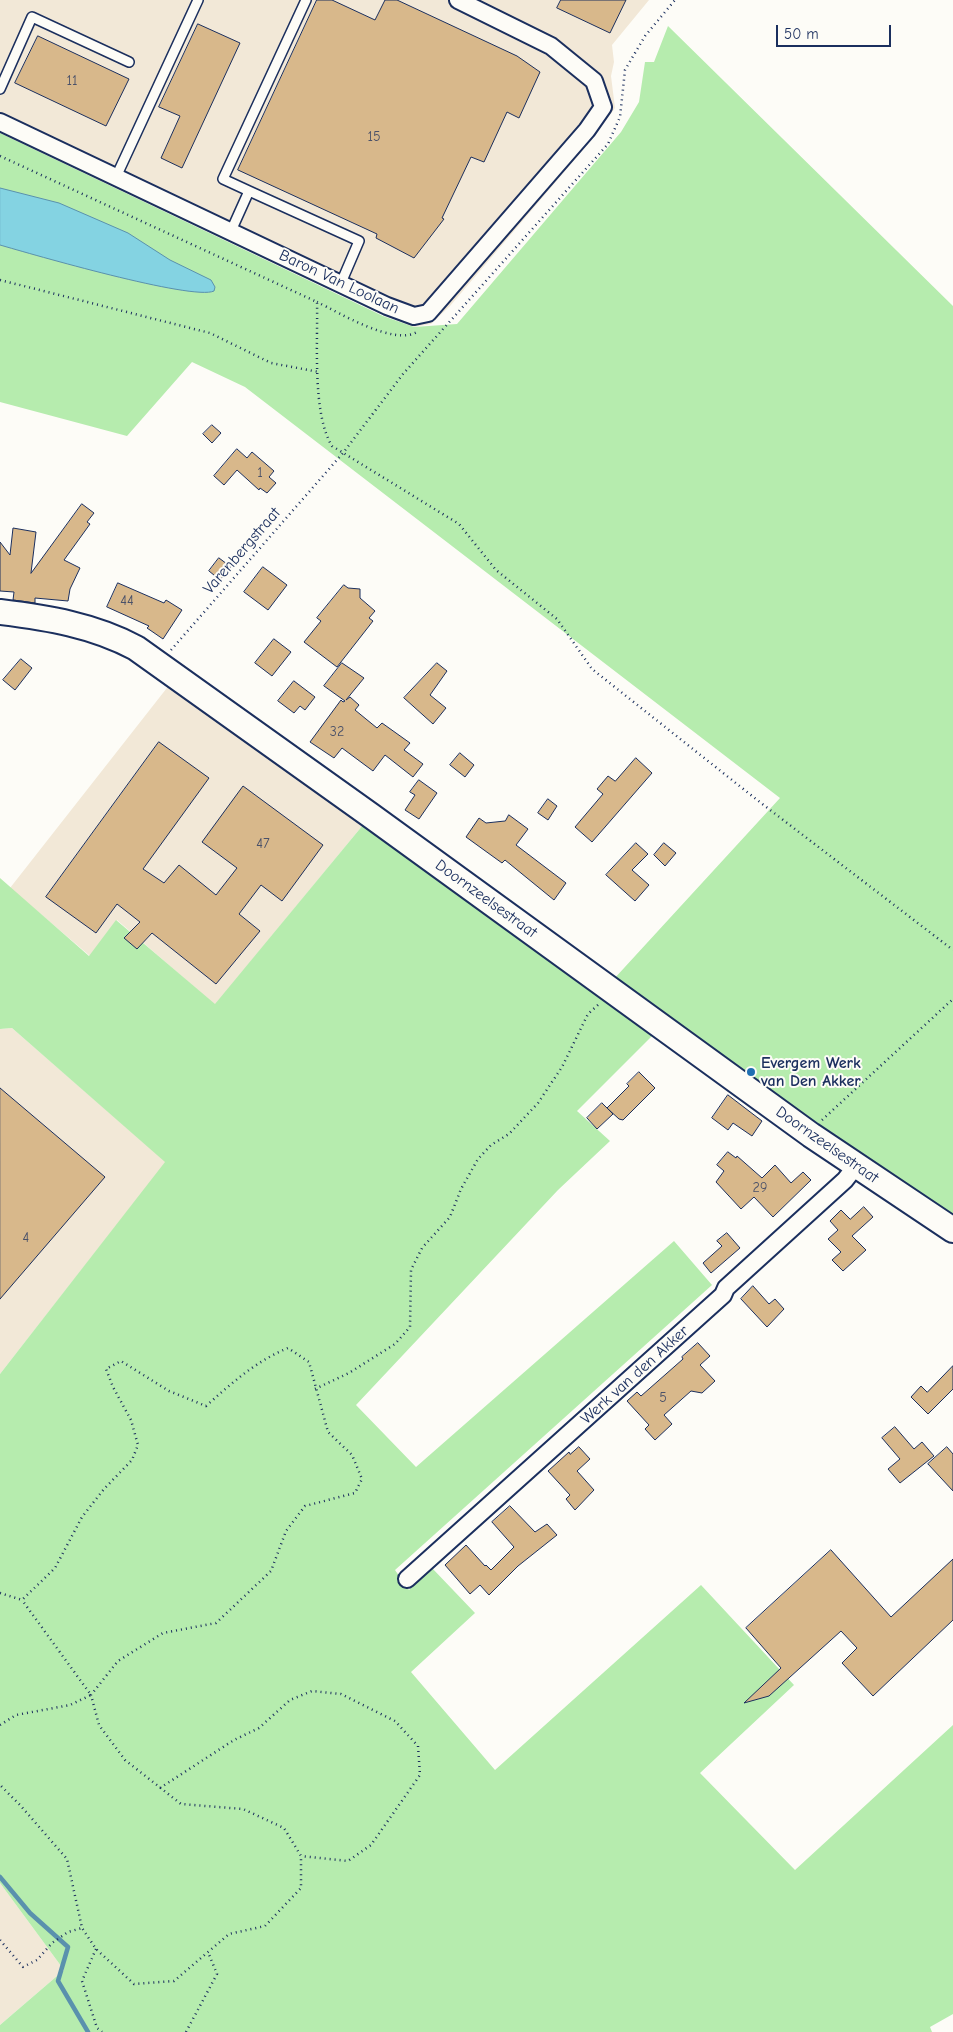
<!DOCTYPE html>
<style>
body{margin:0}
#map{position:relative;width:953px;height:2032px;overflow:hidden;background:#fdfcf7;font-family:"Comic Neue",sans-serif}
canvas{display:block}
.scale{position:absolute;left:776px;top:25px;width:115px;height:22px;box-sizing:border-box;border:2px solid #1b2f5e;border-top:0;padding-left:6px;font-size:15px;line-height:18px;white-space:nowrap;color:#1b2f5e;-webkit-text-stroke:4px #fdfcf7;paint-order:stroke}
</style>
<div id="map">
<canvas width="953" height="2032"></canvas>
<div class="scale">50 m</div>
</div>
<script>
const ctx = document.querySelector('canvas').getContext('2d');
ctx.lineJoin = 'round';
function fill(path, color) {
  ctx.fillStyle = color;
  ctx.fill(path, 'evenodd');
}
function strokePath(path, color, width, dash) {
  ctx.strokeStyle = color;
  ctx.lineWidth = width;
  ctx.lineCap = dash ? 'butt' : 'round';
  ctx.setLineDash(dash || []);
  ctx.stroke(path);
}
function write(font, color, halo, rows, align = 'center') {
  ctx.font = font + ' "Comic Neue",sans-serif';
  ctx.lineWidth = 4;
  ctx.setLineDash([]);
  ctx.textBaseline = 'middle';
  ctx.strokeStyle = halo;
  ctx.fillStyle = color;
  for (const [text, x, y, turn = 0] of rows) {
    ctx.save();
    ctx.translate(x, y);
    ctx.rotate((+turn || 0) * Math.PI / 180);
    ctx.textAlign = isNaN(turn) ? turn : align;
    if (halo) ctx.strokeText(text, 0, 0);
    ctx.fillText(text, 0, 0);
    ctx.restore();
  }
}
fill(new Path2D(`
 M0,0H649L612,45L614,62L611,76L615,108L594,137L450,306L431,324L414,327L383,315L0,133Z
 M170,684L363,825L215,1005L117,920L90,956L10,888Z
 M12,1028L166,1162L0,1374V1029Z
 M0,1883L64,1970L0,2025Z`), '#f2e8d7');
fill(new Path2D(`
 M668,26L953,306V1218L826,1134L825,1129L815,1121L810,1122L613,980L780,798L245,387L192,362L127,436L0,402V133L383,316L414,327L457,324L621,132L639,102L645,62H654Z
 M363,825L653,1035L577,1111L610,1141L558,1190L356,1405L416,1467L674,1241L712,1285L395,1570L409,1590L432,1568L475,1613L411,1672L495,1770L701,1585L794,1685L700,1773L795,1870L953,1725V2014L930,2027L932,2032H0V2025L64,1970L0,1883V1374L165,1162L12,1028L0,1029V878L89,956L116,920L215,1004Z`), '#b6ecae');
const water = new Path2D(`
 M0,188L59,203L128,233L170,260L211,280L215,287L214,291C193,301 31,254 0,245Z`);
fill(water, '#84d3e2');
strokePath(water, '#5a91ad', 1);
strokePath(new Path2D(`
 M0,1877L30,1913L68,1947L58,1981L88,2032`), '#5a91ad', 4.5);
const building = new Path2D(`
 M317,0H332L375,20L385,0H397L517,56L540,72L519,118L507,112L484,162L471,157L442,218L444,219L414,258L376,238L377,234L238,170Z
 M561,0H626L610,33L557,8Z
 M198,24L240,43L182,168L161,158L180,116L159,107Z
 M38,36L129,79L106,126L15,83Z
 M212,425L221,433L212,443L203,434Z
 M237,449L247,458L252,452L274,471L269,477L276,483L267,493L260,488L259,490L237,470L224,485L214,476Z
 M82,504L94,513L87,522L90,524L64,560L80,568L70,589L68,601L35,598V603L13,600L14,592L0,591V542L10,555L13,528L36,532L31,573Z
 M219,558L231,567L220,580L209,571Z
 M263,567L287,585L268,610L244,592Z
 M118,583L164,603L166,600L182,610L163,639L147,628L149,626L107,607Z
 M344,585L348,588L360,589V598L375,611L369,618L373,621L337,667L304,642L321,621L317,618Z
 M274,639L291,652L272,676L255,663Z
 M21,659L32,668L15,690L3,680Z
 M342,663L364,678L346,700L350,697L359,705L355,710L377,728L382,723L410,743L404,750L423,764L413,777L385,755L373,771L342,748L334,758L310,742L341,700L343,702L345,701L324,686Z
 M437,663L447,671L430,695L446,708L433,724L404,698Z
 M294,681L315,697L305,710L300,706L294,713L278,701Z
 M159,742L209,778L143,869L164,883L179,865L216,895L237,868L202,842L243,786L323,845L282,901L261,885L239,914L260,931L216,984L152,933L137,949L124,938L140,922L117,904L96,933L46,897Z
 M460,753L474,765L465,777L450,765Z
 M636,758L652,773L592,842L575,827L603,794L597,789L608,776L615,781Z
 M419,780L437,793L419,819L405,810L415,795L410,792Z
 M548,799L557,806L548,820L538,813Z
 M509,815L528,829L516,845L566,883L554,900L505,860L502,863L466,837L479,818L486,823L505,821Z
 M636,843L648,854L632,870L649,885L635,901L606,875Z
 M664,843L676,853L665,866L654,855Z
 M639,1072L655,1088L623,1120L619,1119L607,1108L629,1086L627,1084Z
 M0,1088L105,1177L0,1299Z
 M728,1095L762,1121L752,1136L733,1123L728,1130L712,1118Z
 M602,1103L613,1114L597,1129L587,1118Z
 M728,1152L736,1158L737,1156L762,1178L775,1165L791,1183L803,1172L811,1180L773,1217L754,1197L741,1209L716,1182L724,1171L717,1165Z
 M864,1207L873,1217L852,1236L866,1250L843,1271L832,1260L841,1252L828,1239L838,1230L830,1221L841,1210L850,1219Z
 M727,1233L740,1248L711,1273L703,1263L722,1246L717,1241Z
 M753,1286L769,1304L775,1299L784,1309L767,1327L741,1299Z
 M698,1343L710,1356L700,1365L715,1381L702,1393L691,1391L664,1415L672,1424L655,1440L645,1429L649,1425L627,1401L637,1392L641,1396L683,1359L682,1357Z
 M953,1366V1389L928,1414L911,1397L921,1386L927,1392Z
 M895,1427L914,1449L922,1442L934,1456L900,1483L888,1469L900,1459L882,1438Z
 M579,1447L590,1459L577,1471L594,1490L575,1510L566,1499L570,1495L548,1471L569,1452L570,1454Z
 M947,1447L953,1454V1491L928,1464Z
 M510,1506L535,1532L547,1524L557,1535L518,1566L489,1595L480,1585L470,1594L445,1565L466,1545L485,1566L486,1565L491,1570L514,1547L492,1522Z
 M831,1550L891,1617L953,1559V1620L873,1696L842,1663L857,1648L841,1631L769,1696L744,1703L781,1668L746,1628Z`);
fill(building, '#d8b88b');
strokePath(building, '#1b2f5e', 1);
const lane = new Path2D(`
 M0,89L32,17L129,62
 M116,177L198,0
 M249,191L223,179L306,0
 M231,231L249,191L359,241L341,283`);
const street = new Path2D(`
 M0,122L387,306L414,316L428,313L587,130L603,107L594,81L551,46L458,0
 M407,1579L723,1295L726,1288L845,1180L856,1166`);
const secondary = new Path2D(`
 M0,612C48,618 93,625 136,648L370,815L811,1135L953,1230`);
strokePath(lane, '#1b2f5e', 12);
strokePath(street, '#1b2f5e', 20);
strokePath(secondary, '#1b2f5e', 28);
strokePath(new Path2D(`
 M0,156L317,302C318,341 312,414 332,446L459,524L496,570L557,619L592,669L761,803L953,950
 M0,280L210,333L271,363L319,372
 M317,302C340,313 394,346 417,332
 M171,650L343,453L403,374L608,144L620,117L625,70L645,36L675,0
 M822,1120L953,999
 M315,1389L349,1373L395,1344L410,1327L411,1270L422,1248L450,1217L461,1189L478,1159L491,1145L509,1134L538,1103L562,1067L588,1014L599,1004
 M0,1593L22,1600L55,1568L82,1517L104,1489L132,1460L138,1445L131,1420L113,1387L106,1369L121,1361L169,1391L206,1406C232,1383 256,1361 288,1348L309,1362L328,1432L352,1455L362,1479L355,1493L305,1506L286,1531L271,1571L216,1623L163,1633L118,1661L91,1695L99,1725L125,1760L181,1804L243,1809L284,1828L301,1856V1888L265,1926L229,1934L174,1981L134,1984L96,1949L82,1928L67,1859L20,1805L0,1785
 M0,1725L16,1715L70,1705L91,1695L22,1600
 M160,1788L234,1740L259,1728L290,1700L312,1691L341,1694L395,1721L418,1746L420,1775L371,1845L348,1861L301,1856
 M0,1940L23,1967L37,1960L52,1943L68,1932L82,1928
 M96,1949L82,1981L97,2028L102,2032
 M186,2032L217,1974L208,1952`), '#1b2f5e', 2.5, [1, 4]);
strokePath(lane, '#fdfcf7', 9);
strokePath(street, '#fdfcf7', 16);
strokePath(secondary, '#fdfcf7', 24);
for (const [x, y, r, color] of [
 [751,1072,5,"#1f6fb2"]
]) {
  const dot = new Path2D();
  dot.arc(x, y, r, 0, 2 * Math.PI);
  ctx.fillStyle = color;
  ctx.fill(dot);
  strokePath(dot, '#fdfcf7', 2);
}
write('14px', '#4a5169', null, [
 ["11",72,81],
 ["15",374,137],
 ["1",260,473],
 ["44",127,601],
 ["32",337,732],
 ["47",263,844],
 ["29",760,1188],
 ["4",26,1238],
 ["5",663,1398]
]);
write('16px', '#1b2f5e', '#fdfcf7', [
 ["Baron Van Loolaan",339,282,25],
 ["Varenbergstraat",242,551,-49],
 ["Doornzeelsestraat",486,899,36],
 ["Doornzeelsestraat",827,1145,35],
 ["Werk van den Akker",635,1375,-42]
]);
write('bold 16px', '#1b2f5e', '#fdfcf7', [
 ["Evergem Werk",761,1063],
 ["van Den Akker",761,1081]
], 'left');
</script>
